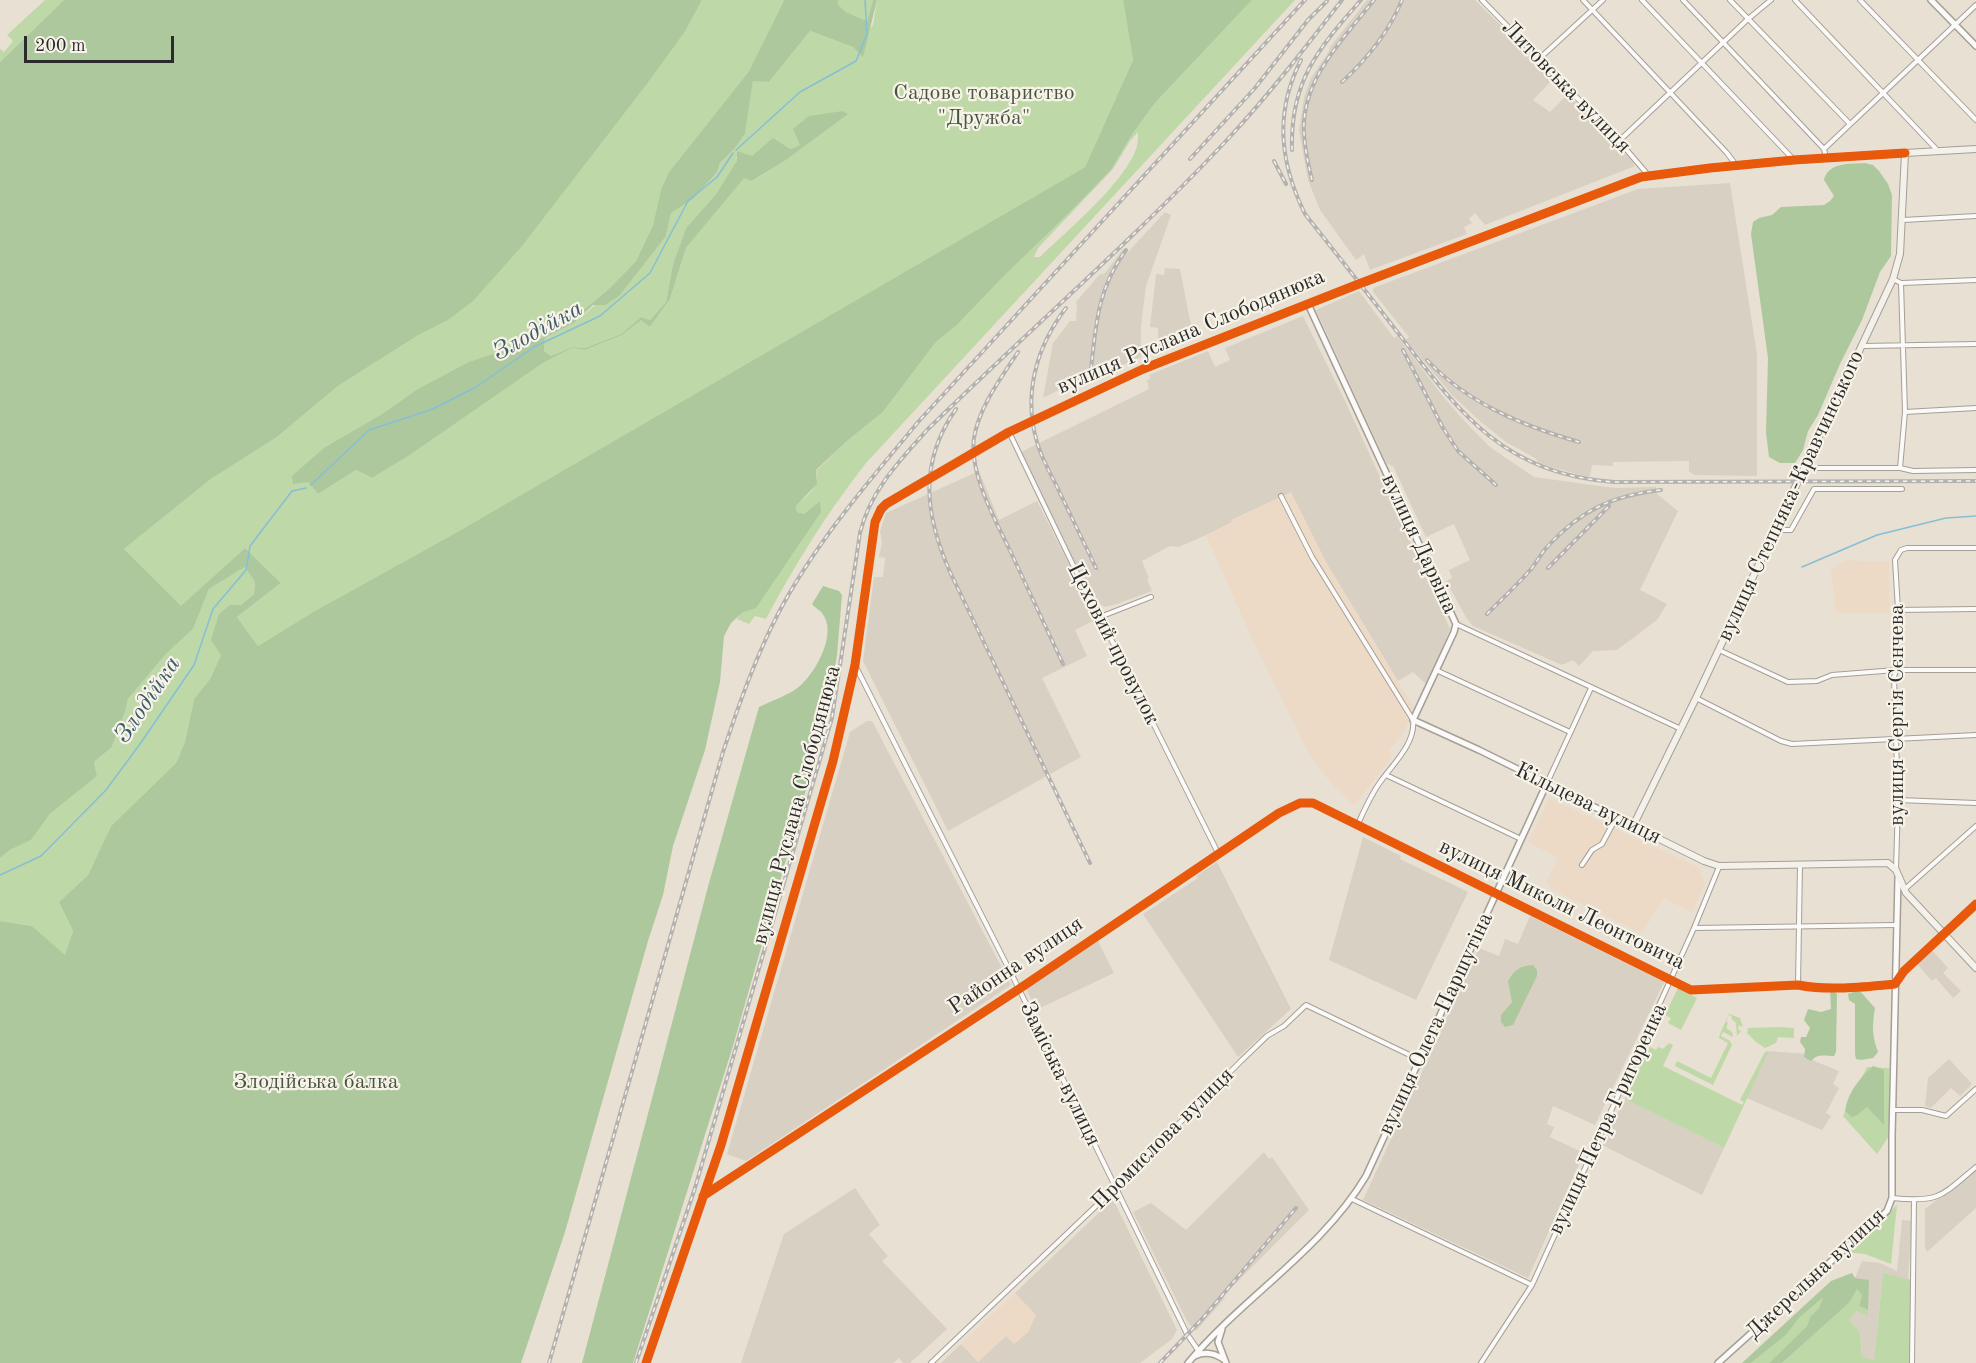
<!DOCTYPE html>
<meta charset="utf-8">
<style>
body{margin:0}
#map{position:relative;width:1976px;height:1363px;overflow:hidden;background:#e8e0d2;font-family:"Old Standard TT",serif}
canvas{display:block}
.scale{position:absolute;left:24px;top:36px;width:150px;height:27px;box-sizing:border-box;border:3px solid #2b2b2b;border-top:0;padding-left:8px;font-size:18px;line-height:21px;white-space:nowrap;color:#2b2b2b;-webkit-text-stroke:4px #f7f3e8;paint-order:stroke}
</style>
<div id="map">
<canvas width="1976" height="1363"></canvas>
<div class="scale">200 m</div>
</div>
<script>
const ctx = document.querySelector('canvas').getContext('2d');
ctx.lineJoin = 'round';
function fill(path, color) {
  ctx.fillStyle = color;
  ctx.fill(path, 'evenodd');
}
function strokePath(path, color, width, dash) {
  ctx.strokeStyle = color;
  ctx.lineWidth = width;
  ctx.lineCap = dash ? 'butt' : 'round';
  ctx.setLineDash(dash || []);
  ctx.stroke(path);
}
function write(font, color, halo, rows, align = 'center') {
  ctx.font = font + ' "Old Standard TT",serif';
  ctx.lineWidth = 4.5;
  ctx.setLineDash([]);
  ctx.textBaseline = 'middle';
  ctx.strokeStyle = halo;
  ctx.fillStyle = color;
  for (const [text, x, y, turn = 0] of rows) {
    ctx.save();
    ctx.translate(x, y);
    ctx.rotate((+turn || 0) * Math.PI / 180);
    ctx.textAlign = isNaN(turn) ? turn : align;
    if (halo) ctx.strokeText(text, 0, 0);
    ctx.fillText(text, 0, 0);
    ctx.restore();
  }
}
fill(new Path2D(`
 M1291,492L1326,562L1414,708L1404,732L1389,750L1392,757L1354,806L1338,789L1336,790L1309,754L1250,634L1206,535L1232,522L1231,520Z
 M1848,559L1860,561H1889V613H1836L1831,569Z
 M1549,798L1698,867L1705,883L1692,912L1663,898L1642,934L1549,888L1550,884L1546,882L1558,858L1528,842Z
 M1015,1293L1036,1315L1028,1331L1014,1344L1006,1336L978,1362L961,1344Z`), '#ecdac6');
fill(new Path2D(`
 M1367,0H1475L1554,78L1533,100L1550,112L1568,94L1632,161L1635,166L1485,225L1475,213L1469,219L1472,223L1464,227L1467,234L1370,270L1364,254L1356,260L1320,210L1308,180L1299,131L1304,97L1311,78L1329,51L1330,47Z
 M1730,183L1757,354V476L1694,475L1689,471V461L1613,462V466L1592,465L1590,476H1584L1540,464L1535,458L1506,442L1481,422L1452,395L1406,340L1409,337L1373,292V288L1638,189Z
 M1165,212L1171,215L1146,286L1141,326V357L1119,367L1102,368L1043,398L1053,343L1070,321H1076L1077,305L1076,302L1099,275L1105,273L1123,249L1127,253Z
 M1165,268L1180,269L1189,316L1195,337L1158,351V328L1150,327L1156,274L1164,275Z
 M1359,291L1394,338L1397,336L1445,399L1469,426L1490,447L1534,477L1614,488L1656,487L1657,494L1678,511L1640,590L1667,604L1657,620L1617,650L1593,651L1579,666L1573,660L1562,665L1473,626L1467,619L1446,581L1452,578L1449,570L1470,560L1454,524L1426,537L1393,466L1387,464L1316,310Z
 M1303,316L1346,403L1450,629L1427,685L1413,672L1398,681L1326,562L1291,492L1231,520L1232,522L1206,535L1179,547L1170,546L1142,561L1149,578L1147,579L1152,591L1117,604L1104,607L1091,596L1021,452L1149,389L1147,380L1151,379L1149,375L1208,351L1215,367L1230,360L1225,348Z
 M979,471L999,520L1037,501L1097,619L1075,630L1087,656L1042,678L1081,757L948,831L863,661L874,577H883L885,558L879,557L882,543L880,531L886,513Z
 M867,721H872L1011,985L746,1161L727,1154L850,732Z
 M1363,837L1401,856L1400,859L1468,892L1416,1000L1329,960Z
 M1217,862L1291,1009L1238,1057L1143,914L1198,878L1196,876Z
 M1530,916L1664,982L1595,1125L1553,1106L1547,1124L1554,1127L1550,1137L1584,1153L1528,1278L1363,1200L1479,948L1499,956L1505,939L1518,944Z
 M1098,941L1114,973L1036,1010L1026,988Z
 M1931,949L1948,968L1943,973L1961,991L1953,998L1936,978L1932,981L1916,963Z
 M1769,1051L1808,1054L1807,1058L1839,1071L1833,1084L1839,1088L1826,1113L1831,1116L1822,1130L1746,1098Z
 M1949,1059L1972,1084L1960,1096L1951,1088L1931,1108L1925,1106L1928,1078Z
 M1625,1099L1724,1148L1702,1195L1602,1145Z
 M1264,1152L1269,1159L1272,1157L1309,1210L1223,1296L1225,1298L1196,1331L1188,1323L1133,1212L1151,1203L1186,1230Z
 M1976,1169V1208L1927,1252L1925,1247V1209Z
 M855,1188L880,1225L869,1234L888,1256L882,1261L947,1329L910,1363H903L899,1358L893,1363H741L784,1234Z
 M1113,1199L1177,1330L1172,1339L1140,1363H941L961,1344L978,1362L1006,1336L1014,1344L1028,1332L1036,1315L1015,1293Z
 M1902,1220L1912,1221L1908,1280L1883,1273L1874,1360L1862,1357L1860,1332L1849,1320L1857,1311L1867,1315L1855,1278L1862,1261L1880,1263L1897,1271Z`), '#d9d0c4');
fill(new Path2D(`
 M45,0H64L0,62V49L4,52L13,41L7,35Z
 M702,0H784L749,71L669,172L661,189L653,225L636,261L611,287L574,318L544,337L416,390L382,414L325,447L311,461L308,482L318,494L356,470L372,478L410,455L543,363L572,348L585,350L622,335L641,319L650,327L670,299L686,248L744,177L753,181L783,162L800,145C780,154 757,156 736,157L738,161L716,194L686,228L673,264L666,302L650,320L641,317L621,334L585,348L572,347L551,356L544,351L545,338L574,323L644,263L666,236L671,213L693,199L717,172L720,163L736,147L745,134L753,80L769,82L810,31L853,47L873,25L877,0H1123L1133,60L1085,167L459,531L313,612L258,646L237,617L281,583L245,548L181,607L124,549L211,479L277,437L338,386L417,336L448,320L686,30Z
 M838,0H873L867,21L846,12L837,5Z
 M1252,0H1295L866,463C827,513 795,564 766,619L755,616L749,624L737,619L820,502L804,514L797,512L796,506C807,495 821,487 816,471L847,441L883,412L936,342L956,326L1004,276L1067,215L1111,170L1133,133L1155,103ZM1138,132C1138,136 1138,142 1137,146C1127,181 1068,230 1040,257H1034L1038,248L1113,169L1130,141Z
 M245,567L255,582L254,594L241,605H230L221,655L210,679L194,699L185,742L176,763L111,826L88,875L59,902L73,931L65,956L32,926L0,921V858L10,850L31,840L50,814L97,776L94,762L112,747L125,712L128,699L166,654L193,629L209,589Z
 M1678,988L1697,998L1681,1030L1668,1023L1671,1018L1665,1015Z
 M1729,1014L1740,1018L1743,1027L1739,1025L1738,1029L1741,1031L1737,1036L1736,1023L1731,1018L1732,1016L1729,1015L1726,1022L1728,1023L1726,1028L1732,1032L1733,1037L1723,1032L1721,1036L1730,1041L1732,1045L1713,1085L1675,1066L1677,1061L1711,1078L1728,1043L1719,1038L1720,1034Z
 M1779,1027L1794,1028V1038L1778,1037L1776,1043L1765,1048L1756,1042L1747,1033L1748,1028Z
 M1669,1043L1673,1045L1663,1066L1742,1105L1744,1102L1740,1100L1765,1052L1769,1051L1724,1148L1625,1099L1650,1047L1656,1050L1658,1047L1663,1049Z
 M1867,1067L1889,1068V1136L1877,1154L1843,1116Z
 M1897,1205L1891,1264L1865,1254L1845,1252Z
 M1883,1273L1912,1280L1909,1363H1782L1849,1303L1857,1288L1862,1295L1859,1306L1868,1310V1316L1857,1311L1849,1320L1860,1332L1862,1357L1874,1360Z
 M1825,1297L1819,1308L1810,1317L1807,1326L1769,1363H1751L1786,1335L1799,1318Z`), '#bfd8a7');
fill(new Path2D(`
 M64,0H702L686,30L646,85L522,246L473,301L448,320L417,336L338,386L277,437L211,479L124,549L181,606L245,548L281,583L237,617L258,646L313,612L459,531L1085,167L1133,60L1123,0H1252L1155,103L1133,133L1111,170L1067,215L1004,276L956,326L936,342L883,412L847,441L816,470L817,484L796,506L797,512L804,514L820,501L821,512L756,608L743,612L731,623L724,636L720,682L705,750L673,846L663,895L648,941L565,1232L521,1363H0V921L32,926L65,955L73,931L59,902L88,875L111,826L176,763L185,742L194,699L210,679L221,655L211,640L219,614L230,605H241L254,594L255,582L245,567L209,589L193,629L166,654L128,699L125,712L112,747L94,762L97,776L50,814L31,840L10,850L0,858V62Z
 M784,0H838V5L846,12L867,21L873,0H877L863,57L853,47L810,31L769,82L753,81L745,134L736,147L720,163L717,172L693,199L671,213L666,236L619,296L605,305H593L574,323L545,338L544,351L551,356L572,347L585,348L621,334L641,317L650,320L666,302L673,264L686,228L716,194L737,161V151L752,156L773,138L790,149L800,145L793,129L809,116L843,111L848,114L783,162L752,181L744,178L686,248L670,299L650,327L641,320L622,335L585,350L572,348L543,363L410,455L372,478L356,470L318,494L308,482L293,484L292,476L325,447L382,414L416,390L469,362L544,337L574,318L611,287L636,261L653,225L661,189L669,172L749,71Z
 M1865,163L1873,165L1879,171L1888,184L1892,195L1891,256L1880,272L1862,320L1840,364L1818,415L1808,431L1803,450L1795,463H1780L1769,457L1766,433L1768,358L1751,234L1753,222L1759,218L1772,215L1781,207L1824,205L1830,201L1834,196L1824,180C1828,162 1850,164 1865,163Z
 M823,586L839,591L842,595L837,655L827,716L733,1046L633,1363H582L709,883L759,707C771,701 792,694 801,685C816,671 838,633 822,613C820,610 815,608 812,604Z
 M1533,965L1537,970V976L1513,1025L1505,1027L1501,1022V1015L1512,1002L1508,981C1515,969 1520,966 1533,965Z
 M1830,990H1833L1837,994L1836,1052L1834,1056C1825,1056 1818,1053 1811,1061L1804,1057L1805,1049L1800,1042L1801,1037H1806L1810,1028L1804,1020L1808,1009L1821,1012L1831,1009Z
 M1859,990L1875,1008C1872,1025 1872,1036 1878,1052L1873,1058L1861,1060L1856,1059L1855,1054V1004L1849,1000L1848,994Z
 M1873,1066L1884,1070V1125L1867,1107L1857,1115L1852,1117L1845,1111C1848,1092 1859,1079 1873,1066Z
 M1852,1273L1855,1278L1869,1280L1868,1310L1859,1306L1862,1295L1857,1289L1849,1303L1782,1363H1769L1807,1326L1810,1317L1819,1308L1823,1298L1799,1318L1786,1335L1751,1363H1742L1831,1281Z`), '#aec89d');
strokePath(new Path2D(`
 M736,150L800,92L856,61L867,34L865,0
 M311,485L369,430L433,409L476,387L534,347L600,316L650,273L688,201L717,177L733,153
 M1802,567L1877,535L1946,518L1976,516
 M0,875L41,856L106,790L140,744L194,665L213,609L246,570L250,546L292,491L306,488`), '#85bfd6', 1.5);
const minor = new Path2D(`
 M1482,0L1619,141L1649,176
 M1583,0L1727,153L1736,165
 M1642,0L1793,159
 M1683,0L1824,149L1826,158
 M1730,0L1850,124
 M1795,0L1939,152
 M1860,0L1976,120
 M1540,58L1603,0
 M1619,141L1748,19L1771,0
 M1824,149L1976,5
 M1903,220L1976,216
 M1893,279L1901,283L1905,412L1900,468
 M1902,283L1976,280
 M1863,346L1976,344
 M1905,412L1976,408
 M1009,432L1087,594L1100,617L1219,855
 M1804,468H1900L1913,471L1976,470
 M1281,496L1312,557L1413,720C1416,743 1393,764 1381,781C1371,794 1364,811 1357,826
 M1776,530H1791L1814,489H1902
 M1898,610L1976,609
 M1100,617L1151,597
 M1456,624L1681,729
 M1719,650L1788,682L1817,681L1832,675L1896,670H1976
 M855,665L1019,989L1187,1334L1200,1353
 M1436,670L1570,732
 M1696,698L1781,741L1792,744L1976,735
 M1386,775L1521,839
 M1547,783L1591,688
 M1898,800L1976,803
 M1582,865L1592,850L1602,844L1616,818
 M1896,870L1898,800L1894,677L1896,670L1898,610L1895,560L1901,550L1907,548H1976
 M1905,889L1976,826
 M1694,928L1897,925
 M1798,985L1800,865
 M1892,1110H1922L1946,1116L1976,1089
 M703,1196L1019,989L1279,813L1300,803H1313L1691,990L1798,985C1828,991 1864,987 1895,984L1904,971L1976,904
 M1892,1198C1940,1203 1941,1196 1976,1167
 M1352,1199L1532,1285
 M646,1363L721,1145L833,761L855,665L875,522C886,497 923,481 946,468C1061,402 1184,352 1308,304
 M931,1363L1115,1188L1241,1061L1267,1036L1284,1026L1306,1005L1420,1060
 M1481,1363L1532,1285L1694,928L1719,867
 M1912,1363L1914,1200`);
const tertiary = new Path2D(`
 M1931,0L1976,46
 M1633,826L1479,750L1413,720L1454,632L1456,624L1308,304L1641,177L1710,168L1794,160L1905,153
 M1222,1329L1218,1342L1226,1363
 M1195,1356C1205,1351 1214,1353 1223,1359
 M1188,1363C1243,1297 1322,1250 1366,1176L1547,783
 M1718,1363L1887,1211L1892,1198V1136L1898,878`);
const secondary = new Path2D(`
 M1976,149L1905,153L1900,254L1893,279L1696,698L1633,826L1704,861L1719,866L1888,863L1896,870L1906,893L1976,968`);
strokePath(minor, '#a49f97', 6);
strokePath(tertiary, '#a49f97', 8);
strokePath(secondary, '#a49f97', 8);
strokePath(minor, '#fcfaf8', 4);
strokePath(tertiary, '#fcfaf8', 5);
strokePath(secondary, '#f4f0ea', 6);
const rail = new Path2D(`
 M1301,60C1274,113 1280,163 1305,214C1335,252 1365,290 1395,329C1459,412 1501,473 1614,482L1976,481
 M1342,82C1367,59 1389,32 1402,0
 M1292,150C1290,81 1318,49 1361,0
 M1190,159L1255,88L1308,20L1327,1
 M1274,161L1286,184
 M1312,180C1308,164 1305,149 1304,133C1301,80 1343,39 1374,0
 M1066,308C1036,347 1023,395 1037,442C1042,460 1052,476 1060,493C1072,518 1084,543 1096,568
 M1403,350L1443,428L1458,451L1496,485
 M1018,352C1001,378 979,407 974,438C969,477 998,524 1014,559C1030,594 1047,629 1063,664
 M1427,360C1467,403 1523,426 1579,442
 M1091,369C1096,323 1098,288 1126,250
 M956,409C918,463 925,515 950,572L1090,863
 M1548,568L1609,506
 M1487,614C1502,599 1518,584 1532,568C1538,560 1542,552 1548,546C1581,510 1614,495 1661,490
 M549,1363L723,752C739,704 756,656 779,612C816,542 869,481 919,421L1305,0
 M636,1363L695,1188L832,718L860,533C870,491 900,460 928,429C1027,332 1131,242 1226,141C1268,96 1305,48 1342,0
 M1160,1363L1203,1318L1296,1208`);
strokePath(rail, '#b3b2b0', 4);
strokePath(rail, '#f7f3e8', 1.5, [4.5]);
strokePath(new Path2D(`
 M703,1196L1019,989L1279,813L1300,803H1313L1691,990L1798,985C1828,991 1864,987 1895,984L1904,971L1976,904
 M646,1363L721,1145L833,761L855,665L875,522L881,509L886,504L1009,432L1143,369L1356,285L1641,177L1710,168L1794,160L1905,153`), '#e8590c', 9);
write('22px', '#2b2b2b', '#f7f3e8', [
 ["Литовська вулиця",1566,87,46],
 ["вулиця Руслана Слободянюка",1191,332,-23],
 ["вулиця Степняка-Кравчинського",1791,496,-65],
 ["вулиця Дарвіна",1419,544,65],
 ["Цеховий провулок",1113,644,63],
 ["вулиця Сергія Сєнчева",1897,715,-90],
 ["Кільцева вулиця",1588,804,26],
 ["вулиця Руслана Слободянюка",797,805,-75],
 ["вулиця Миколи Леонтовича",1562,905,26],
 ["Районна вулиця",1016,966,-34],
 ["вулиця Олега Паршутіна",1436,1024,-65],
 ["Заміська вулиця",1060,1074,64],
 ["вулиця Петра Григоренка",1608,1119,-65],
 ["Промислова вулиця",1163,1139,-45],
 ["Джерельна вулиця",1816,1274,-43]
]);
write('22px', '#485541', '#f7f3e8', [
 ["Садове товариство",984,93],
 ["\"Дружба\"",984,118],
 ["Злодійська балка",316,1082]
]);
write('italic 24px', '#3c5a67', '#f7f3e8', [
 ["Злодійка",538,331,-29],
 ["Злодійка",148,700,-56]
]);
</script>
